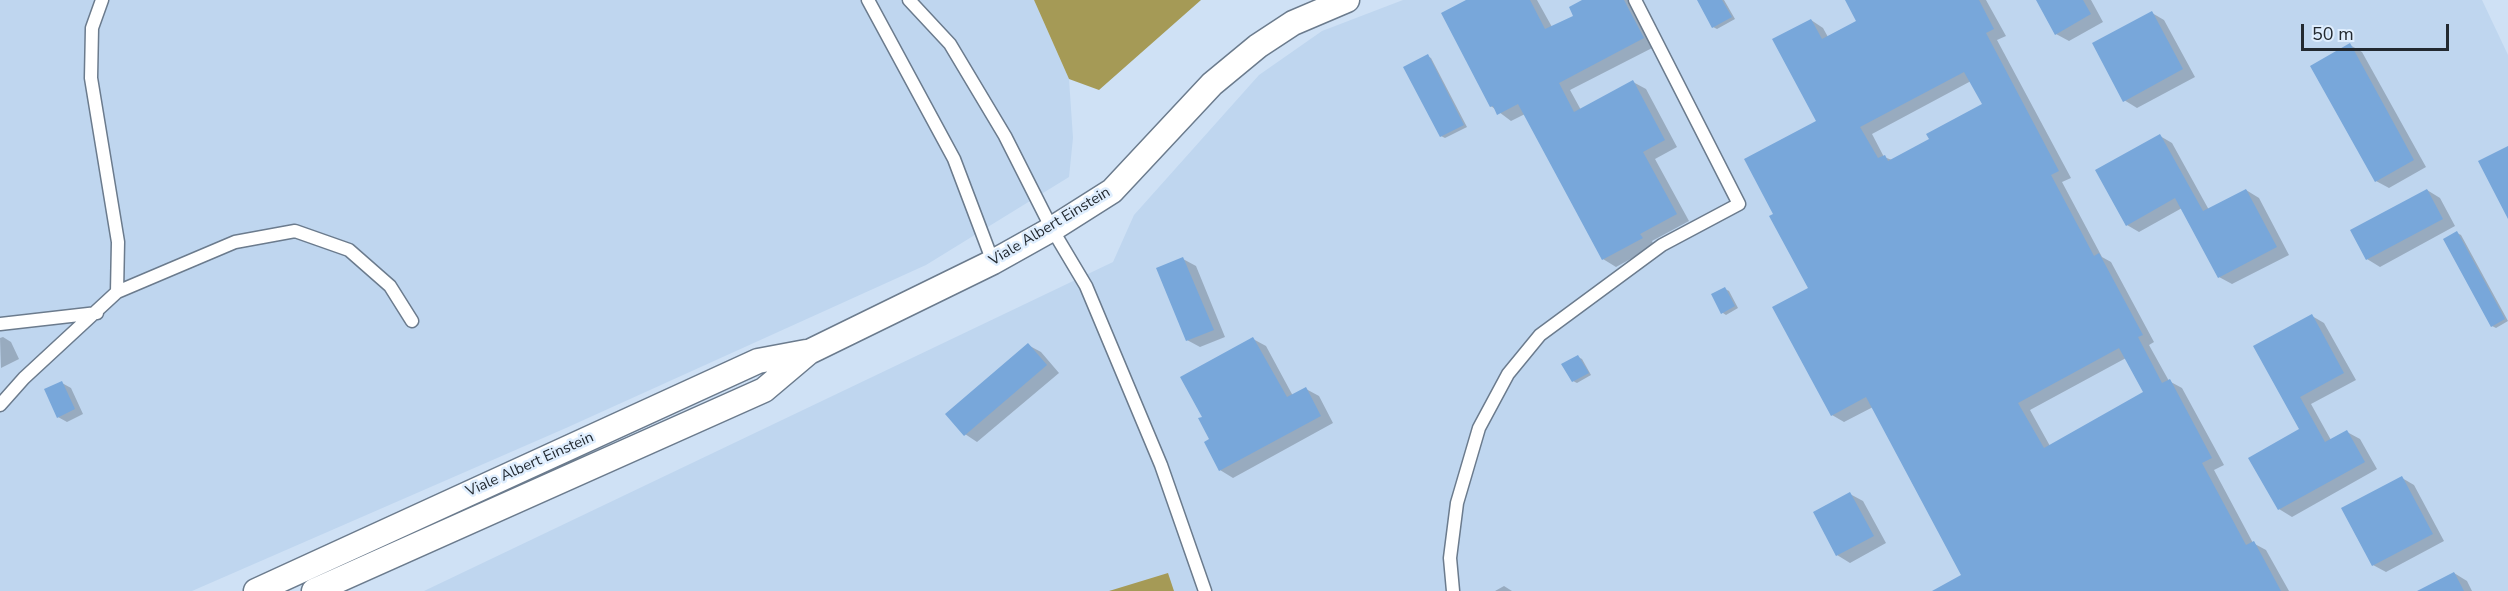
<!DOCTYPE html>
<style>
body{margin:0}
#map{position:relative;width:2508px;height:591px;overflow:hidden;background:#cfe1f5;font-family:"Nunito Sans",sans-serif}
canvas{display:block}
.scale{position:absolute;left:2301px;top:24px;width:148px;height:27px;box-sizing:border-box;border:3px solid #222930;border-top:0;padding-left:8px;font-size:18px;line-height:21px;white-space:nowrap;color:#222930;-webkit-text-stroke:4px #dfeefe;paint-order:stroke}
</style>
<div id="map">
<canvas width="2508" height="591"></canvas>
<div class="scale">50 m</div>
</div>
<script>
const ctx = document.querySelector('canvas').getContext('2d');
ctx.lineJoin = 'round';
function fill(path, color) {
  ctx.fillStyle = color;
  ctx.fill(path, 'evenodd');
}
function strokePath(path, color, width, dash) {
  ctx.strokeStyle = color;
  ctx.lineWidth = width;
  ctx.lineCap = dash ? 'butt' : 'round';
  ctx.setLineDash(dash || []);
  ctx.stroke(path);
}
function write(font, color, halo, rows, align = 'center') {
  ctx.font = font + ' "Nunito Sans",sans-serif';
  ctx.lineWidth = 5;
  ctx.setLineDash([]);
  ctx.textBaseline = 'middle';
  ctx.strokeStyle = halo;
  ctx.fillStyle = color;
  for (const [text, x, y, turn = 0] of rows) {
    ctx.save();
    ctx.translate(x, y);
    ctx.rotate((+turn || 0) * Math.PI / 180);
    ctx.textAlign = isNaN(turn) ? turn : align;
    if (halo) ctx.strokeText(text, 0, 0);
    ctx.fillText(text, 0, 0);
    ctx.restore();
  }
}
fill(new Path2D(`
 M0,0H1034L1069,79L1073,138L1069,177L926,265L566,428L192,591H0Z
 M1403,0H2482L2508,55V591H424L1113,262L1134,215L1259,75L1322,31Z`), '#bfd6ef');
fill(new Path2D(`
 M1034,0H1201L1099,90L1069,79Z
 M1168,573L1174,591H1109Z`), '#a59a56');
fill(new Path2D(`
 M1469,0H1537L1552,27L1575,17L1585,0H1632L1656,46L1570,90L1581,110L1633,82L1646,89L1677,147L1655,159L1689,221L1652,241L1654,246L1616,267L1603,259L1525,114L1511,121L1491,106Z
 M1699,0H1724L1735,19L1717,29L1713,27Z
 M1858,0H1986L2006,36L1997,40L2071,178L2062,182L2102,257L2111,262L2154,342L2149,345L2169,381L2182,388L2224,465L2214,470L2253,543L2266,550L2289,591H1935L1963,576L1873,407L1844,422L1832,415L1810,289L1775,215L1818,122L1811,20L1823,28L1828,37L1858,21ZM1971,81L1984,105L1931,140L1892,160L1884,157L1872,134ZM2126,358L2145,393L2050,446L2030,410Z
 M2039,0H2091L2103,22L2069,41L2056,34Z
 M2152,13L2164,20L2195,77L2137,108L2124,100Z
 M2350,45L2362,52L2426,167L2389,188L2376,181Z
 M1427,56L1431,58L1467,127L1445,138L1441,136Z
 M2160,136L2172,143L2209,210L2246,190L2259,198L2289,255L2232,284L2219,277L2182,208L2139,232L2127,225Z
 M2427,190L2440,198L2455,226L2380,267L2367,259Z
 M2457,233L2461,235L2508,321L2496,328L2492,326Z
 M1183,259L1196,266L1225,337L1200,347L1187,340Z
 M1725,289L1729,291L1738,308L1726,315L1723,313Z
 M2312,316L2324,323L2356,380L2311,404L2331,440L2347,432L2360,439L2377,469L2292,517L2279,509L2301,430L2256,347Z
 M3,337L11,342L19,359L1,368L0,338Z
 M1253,339L1266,346L1293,396L1306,389L1319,396L1333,423L1233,478L1220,470L1204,418Z
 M1028,345L1041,352L1059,373L977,442L965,434Z
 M1578,357L1582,359L1591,375L1577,383L1573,381Z
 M62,383L71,388L83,414L67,422L58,417Z
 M2402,478L2414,485L2444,541L2386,572L2373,565Z
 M1850,494L1863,501L1886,543L1850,563L1837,555Z
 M2454,573L2467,581L2472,591H2420Z
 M1504,586L1512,591H1495Z`), '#0003');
fill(new Path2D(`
 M1466,0H1530L1545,29L1573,16L1569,7L1582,0H1624L1644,38L1559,83L1574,112L1633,80L1665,140L1643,152L1677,214L1640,234L1643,238L1602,260L1518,104L1497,115L1493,106L1490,107L1441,13Z
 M1697,0H1722L1732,17L1712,28Z
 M1845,0H1979L1994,29L1986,33L2059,171L2051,175L2094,256L2099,253L2143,335L2138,337L2162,383L2170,379L2212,458L2202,463L2246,545L2254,541L2281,591H1932L1961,575L1866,397L1831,416L1772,307L1808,288L1769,216L1773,214L1744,159L1816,121L1772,39L1811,19L1822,39L1856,21ZM1964,72L1982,104L1926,134L1929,139L1888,161L1885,155L1878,158L1860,127ZM2119,348L2143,392L2044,448L2018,403Z
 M2036,0H2083L2091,14L2055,35Z
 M2152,11L2183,69L2123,102L2092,43Z
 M2350,43L2414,160L2375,182L2310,66Z
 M1428,54L1464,125L1440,137L1403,67Z
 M2160,134L2203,211L2246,189L2277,247L2218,278L2175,198L2126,226L2095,170Z
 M2508,146V219L2478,161Z
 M2427,189L2443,219L2366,260L2350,230Z
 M2457,231L2505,319L2491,327L2443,239Z
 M1183,257L1214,330L1186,341L1156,268Z
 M1725,287L1735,306L1721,314L1711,294Z
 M2312,314L2344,373L2300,397L2325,442L2347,430L2365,462L2278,510L2248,458L2299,429L2253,346Z
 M1253,337L1287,397L1306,387L1321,416L1219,471L1204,442L1209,439L1198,418L1202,417L1180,377Z
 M1028,343L1047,365L964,436L945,414Z
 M1578,355L1589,373L1572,382L1561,364Z
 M62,381L75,409L57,418L44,389Z
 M2402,476L2433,534L2372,566L2341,508Z
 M1850,492L1874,536L1836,556L1813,512Z
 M2454,572L2464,591H2417Z`), '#78a7da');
const lane = new Path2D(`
 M102,0L92,28L91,78L118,242L117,292
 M868,0L954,159L993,262
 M909,0L950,44L1005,136L1052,229L1086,286L1161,465L1205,591
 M0,324L97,313
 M0,405L24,378L117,292L235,242L295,231L349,250L390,286L412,321
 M1453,591L1450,558L1457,503L1479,428L1508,374L1540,335L1662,245L1739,204L1635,0`);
const street = new Path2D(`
 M256,591L758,361L806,352
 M314,591L764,390L809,352L993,262L1052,229L1112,191L1212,84L1258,46L1293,23L1347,0`);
strokePath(lane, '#6b7b8d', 15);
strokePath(street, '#6b7b8d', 27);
strokePath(lane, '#fff', 12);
strokePath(street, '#fff', 24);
write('15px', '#222930', '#dfeefe', [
 ["Viale Albert Einstein",1050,227,-31],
 ["Viale Albert Einstein",530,465,-24]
]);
</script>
